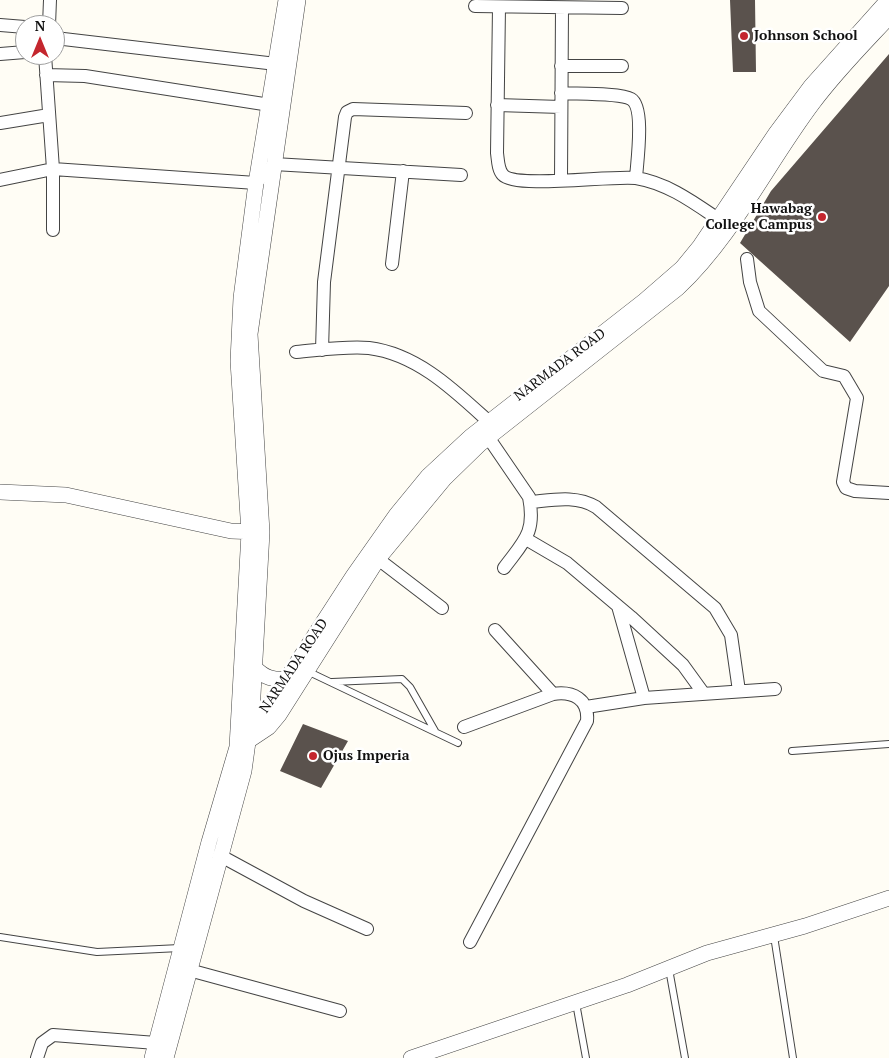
<!DOCTYPE html>
<style>
body{margin:0}
#map{position:relative;width:889px;height:1058px;overflow:hidden;background:#fffdf5;font-family:"PT Serif",serif}
canvas{display:block}
.north{position:absolute;left:15px;top:15px;width:50px;height:50px;box-sizing:border-box;background:#fff;border:1px solid #a0a0a0;border-radius:50%;rotate:0deg;font-size:14px;font-weight:700;line-height:20px;text-align:center;color:#111}
.north::after{content:'';display:block;margin:auto;width:18px;height:22px;background:#c4262e;clip-path:polygon(50% 0,100% 100%,50% 72%,0 100%)}
</style>
<div id="map">
<canvas width="889" height="1058"></canvas>
<div class="north">N</div>
</div>
<script>
const ctx = document.querySelector('canvas').getContext('2d');
ctx.lineJoin = 'round';
function fill(path, color) {
  ctx.fillStyle = color;
  ctx.fill(path, 'evenodd');
}
function strokePath(path, color, width, dash) {
  ctx.strokeStyle = color;
  ctx.lineWidth = width;
  ctx.lineCap = dash ? 'butt' : 'round';
  ctx.setLineDash(dash || []);
  ctx.stroke(path);
}
function write(font, color, halo, rows, align = 'center') {
  ctx.font = font + ' "PT Serif",serif';
  ctx.lineWidth = 5;
  ctx.setLineDash([]);
  ctx.textBaseline = 'middle';
  ctx.strokeStyle = halo;
  ctx.fillStyle = color;
  for (const [text, x, y, turn = 0] of rows) {
    ctx.save();
    ctx.translate(x, y);
    ctx.rotate((+turn || 0) * Math.PI / 180);
    ctx.textAlign = isNaN(turn) ? turn : align;
    if (halo) ctx.strokeText(text, 0, 0);
    ctx.fillText(text, 0, 0);
    ctx.restore();
  }
}
fill(new Path2D(`
 M730,0H755L756,72H733Z
 M889,54V286L850,342L740,243L771,191Z
 M303,724L348,741L321,788L280,771Z`), '#5a524d');
const service = new Path2D(`
 M307,671L458,743
 M332,682L402,679L410,687L435,731
 M792,751L889,744
 M774,936L793,1058
 M0,937L97,952L180,948
 M669,969L685,1058
 M576,1003L586,1058`);
const minor = new Path2D(`
 M475,6L622,8
 M499,7L497,153C498,160 498,170 503,175C516,189 612,175 636,178C667,183 693,202 718,219
 M0,25L25,27
 M49,25L50,0
 M55,38L276,64
 M0,54L25,52
 M45,55L53,169V230
 M561,66H622
 M46,75L85,76L270,105
 M561,93C575,94 621,93 631,99C645,107 637,162 636,178
 M497,105L561,107
 M0,123L49,115
 M0,180L53,169L256,183L274,164L461,175
 M561,180L562,8
 M747,259L750,282L759,311L823,371L844,376L857,398L843,482L846,488L855,491L889,493
 M392,264L403,171
 M322,350L324,282L345,117L347,112L353,109L466,113
 M296,352C320,350 345,346 369,348C417,354 454,390 488,421
 M488,437L529,497C536,533 524,541 504,568
 M530,502C553,500 576,495 596,507L715,608L731,635L739,691
 M526,539L567,563L631,617L683,665L704,694
 M378,559L442,608
 M618,606L644,698
 M495,630L553,694
 M586,707L644,698L775,689
 M464,727L553,694C573,691 589,699 587,721L470,942
 M219,855L304,901L367,929
 M189,970L340,1011
 M37,1058L42,1043L53,1035L156,1043`);
const tertiary = new Path2D(`
 M0,492L66,495L231,531L258,532
 M255,668C265,678 273,680 287,679
 M248,728L265,712L353,576L396,515L428,476L470,437L644,301L682,268L700,246L776,133L811,86L888,0
 M242,745L269,727L279,715L378,559L445,478L480,444L678,288C734,235 767,164 813,103C836,72 863,45 889,17
 M152,1058L209,842L237,747L249,533L238,361L241,298L256,183L286,0
 M166,1058L244,771L252,713L262,532L250,334L298,0
 M411,1058L627,985L707,953L805,926L889,898`);
strokePath(service, '#444', 8);
strokePath(minor, '#444', 14);
strokePath(tertiary, '#444', 16);
strokePath(service, '#fff', 6);
strokePath(minor, '#fff', 12);
strokePath(tertiary, '#fff', 15);
for (const [x, y, r, color] of [
 [744,36,5,"#c4262e"],
 [822,217,5,"#c4262e"],
 [313,756,5,"#c4262e"]
]) {
  const dot = new Path2D();
  dot.arc(x, y, r, 0, 2 * Math.PI);
  ctx.fillStyle = color;
  ctx.fill(dot);
  strokePath(dot, '#fff', 2);
}
write('bold 14px', '#111', '#fff', [
 ["Johnson School",754,36],
 ["Hawabag",812,209,"right"],
 ["College Campus",812,225,"right"],
 ["Ojus Imperia",323,756]
], 'left');
write('14px', '#111', '#fff', [
 ["NARMADA ROAD",560,365,-37],
 ["NARMADA ROAD",294,666,-56]
]);
</script>
